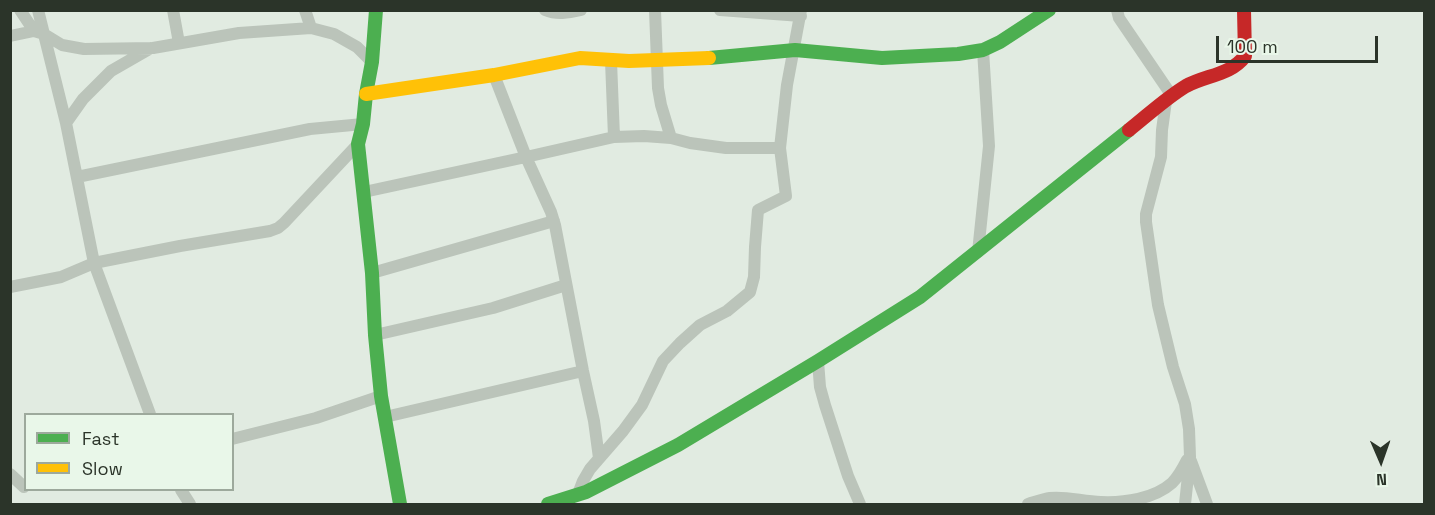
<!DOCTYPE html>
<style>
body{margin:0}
#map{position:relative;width:1435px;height:515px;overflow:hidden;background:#e1ebe1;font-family:"Space Grotesk",sans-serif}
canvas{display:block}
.frame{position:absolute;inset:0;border:12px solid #2b3429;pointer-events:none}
.legend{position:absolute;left:24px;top:413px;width:210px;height:78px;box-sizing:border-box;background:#e9f7e9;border:2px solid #9da99c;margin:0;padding:8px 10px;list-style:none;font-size:18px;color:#2b3429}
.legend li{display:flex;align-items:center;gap:12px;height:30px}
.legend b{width:30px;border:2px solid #9da99c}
.north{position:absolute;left:1351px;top:431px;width:60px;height:60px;-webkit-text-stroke:4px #e9f7e9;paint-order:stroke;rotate:178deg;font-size:16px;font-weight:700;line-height:24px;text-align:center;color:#2b3429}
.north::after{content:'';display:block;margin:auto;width:21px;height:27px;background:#2b3429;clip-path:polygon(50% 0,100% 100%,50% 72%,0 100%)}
.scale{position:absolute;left:1216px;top:36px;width:162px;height:27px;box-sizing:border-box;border:3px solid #2b3429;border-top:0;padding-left:8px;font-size:18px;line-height:21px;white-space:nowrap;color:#2b3429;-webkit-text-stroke:4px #e9f7e9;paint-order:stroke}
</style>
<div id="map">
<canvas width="1435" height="515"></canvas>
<div class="frame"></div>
<ul class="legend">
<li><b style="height:8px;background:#4caf50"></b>Fast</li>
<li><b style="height:8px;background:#ffc107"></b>Slow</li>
</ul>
<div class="north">N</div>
<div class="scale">100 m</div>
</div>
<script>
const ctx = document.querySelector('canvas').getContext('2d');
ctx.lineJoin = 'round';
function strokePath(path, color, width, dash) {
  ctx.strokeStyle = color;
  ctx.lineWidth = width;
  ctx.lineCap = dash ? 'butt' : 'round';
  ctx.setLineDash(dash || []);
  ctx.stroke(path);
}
strokePath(new Path2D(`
 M20,10L34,31L44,34L62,45L84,49L153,48L239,33L311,28L334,34L357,47L372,62
 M38,10L66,123L94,263L150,414
 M173,10L179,43
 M305,10L311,28
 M545,10C557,15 568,13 581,10
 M655,10L658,88L661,105L671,138
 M720,10L801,16
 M1117,10L1119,18L1172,96
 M10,36L34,31
 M611,61L614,137
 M494,75L526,157L551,212L555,225L583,371L594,421L599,458
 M1166,101L1162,130L1161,157L1146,214V222L1158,305L1173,367L1185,404L1189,429L1190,457L1185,504
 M66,123L83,99L111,71L151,48
 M77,177L310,129L363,124
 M364,192L526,157L614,137L644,136L671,138L690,143L726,148H780
 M978,252L989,146L983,50
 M372,273L554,221
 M10,287L61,277L94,263L180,246L270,231L278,228L284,223L358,144
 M375,335L493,308L566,285
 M818,361L820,387L825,405L848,476L860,504
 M385,417L583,371
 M232,439L316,418L381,396
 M1191,461L1207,504
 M10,474L24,487
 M181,490L190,504
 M578,494L583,481L590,469L623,431L642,405L663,361L680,343L700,325L727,311L750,292L754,277L755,247L758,210L786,196L780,148L787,85L801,10
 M1028,504C1035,502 1043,499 1050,498C1067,496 1084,502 1101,502C1124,503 1154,499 1172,483C1178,477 1183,468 1187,460`), '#bbc4ba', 12);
strokePath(new Path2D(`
 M376,10L372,62L366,94L363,124L358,144L372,273L375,335L381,396L400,504
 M709,58L795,50L882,58L958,54L983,50L1000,42L1049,10
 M548,504L586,492L678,445L818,361L920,297L1129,130`), '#4caf50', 14);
strokePath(new Path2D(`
 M366,94L494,75L580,58L629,61L709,58`), '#ffc107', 14);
strokePath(new Path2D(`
 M1129,130C1148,115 1166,98 1186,86C1206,75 1231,75 1245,56L1244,10`), '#c62828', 14);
</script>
